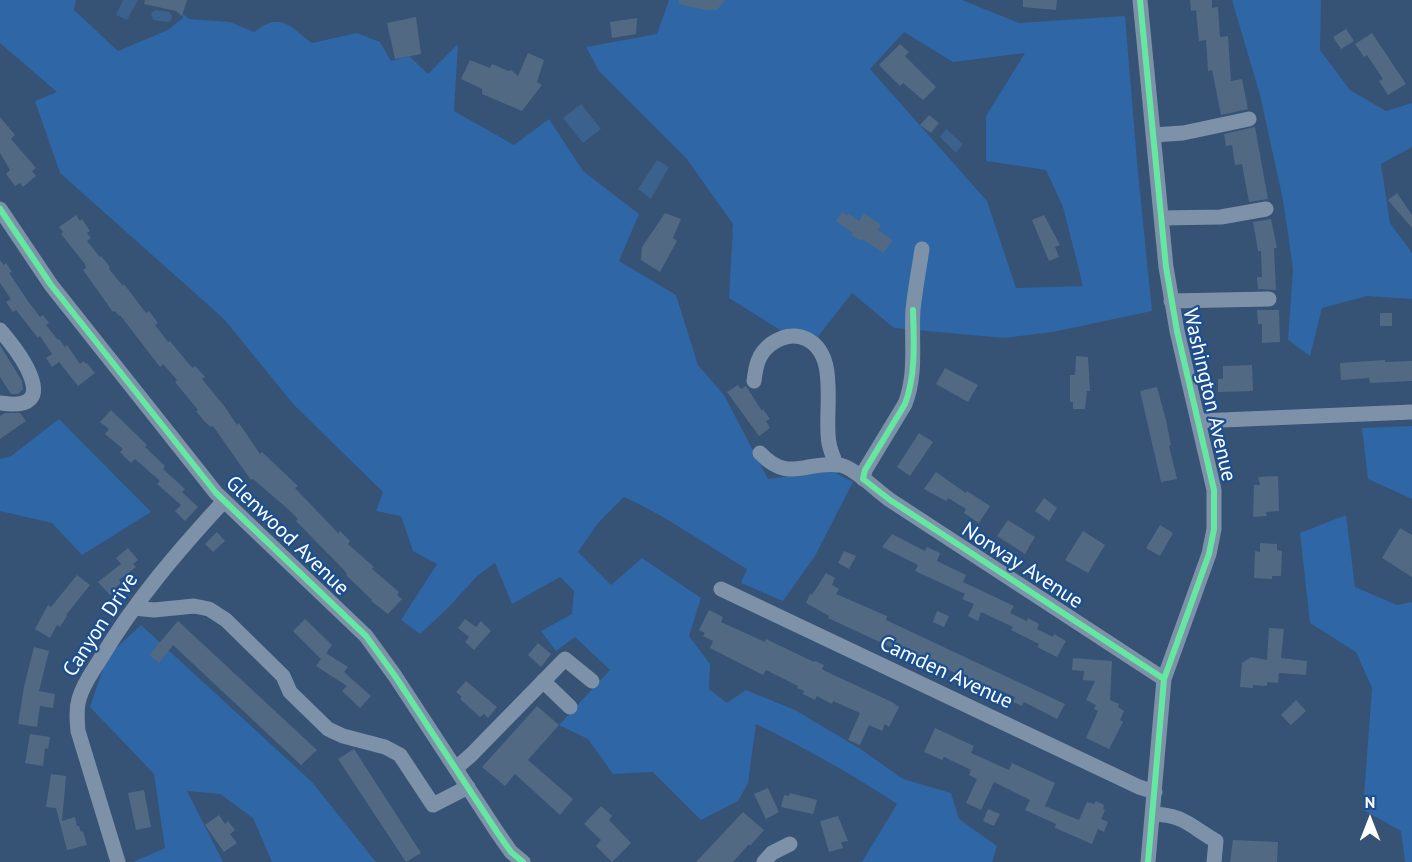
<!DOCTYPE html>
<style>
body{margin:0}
#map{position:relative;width:1412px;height:862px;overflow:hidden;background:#365274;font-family:"PT Sans",sans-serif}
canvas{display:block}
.north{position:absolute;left:1340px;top:790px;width:60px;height:60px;-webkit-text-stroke:4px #1b4f8f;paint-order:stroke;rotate:0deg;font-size:16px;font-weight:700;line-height:24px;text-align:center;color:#fff}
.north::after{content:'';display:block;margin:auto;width:21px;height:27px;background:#fff;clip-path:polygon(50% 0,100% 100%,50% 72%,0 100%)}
</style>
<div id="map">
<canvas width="1412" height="862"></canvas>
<div class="north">N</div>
</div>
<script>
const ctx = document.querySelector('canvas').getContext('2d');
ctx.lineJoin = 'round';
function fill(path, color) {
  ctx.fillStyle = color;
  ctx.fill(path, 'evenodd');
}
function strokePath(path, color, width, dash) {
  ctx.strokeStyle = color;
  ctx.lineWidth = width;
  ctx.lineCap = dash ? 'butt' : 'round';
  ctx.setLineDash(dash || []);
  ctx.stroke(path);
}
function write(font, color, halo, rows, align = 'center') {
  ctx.font = font + ' "PT Sans",sans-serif';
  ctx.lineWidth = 4.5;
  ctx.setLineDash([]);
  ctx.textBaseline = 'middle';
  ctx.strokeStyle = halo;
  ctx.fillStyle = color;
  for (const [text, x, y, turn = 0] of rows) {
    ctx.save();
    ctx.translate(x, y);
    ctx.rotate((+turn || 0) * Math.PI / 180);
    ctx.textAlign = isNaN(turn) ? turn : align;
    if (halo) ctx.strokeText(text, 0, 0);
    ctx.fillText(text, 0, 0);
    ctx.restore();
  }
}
fill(new Path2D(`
 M0,0H76L74,10L118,51L168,30L183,18V14L189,19L230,22L254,32C281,11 289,26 312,43L357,33L380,42L391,61L409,56L428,74L458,44L454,111L514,145L549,119L583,171L639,214L619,261L676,295L698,365L724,395L768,479L832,471L853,482L815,556L783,601L741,583L747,569C706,545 667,516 624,497L598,523L578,552L611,585L642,558L701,598L689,636L710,664L709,689L727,703L746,690L795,710L862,750L903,779L951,793L959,819L997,846L992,862H862L897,804C852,774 805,748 756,724L748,783L738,801L701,820L653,772L613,774L588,739L559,725L610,670L575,637L556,651L541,631L572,614L574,591L560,577L512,604L495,563L477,576L448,608L420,634L401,620L437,564L413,551L401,516L376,511L383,492L294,405L224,319L60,173L35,101L57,92L0,43Z
 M669,0H962L1019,23L1125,16L1137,162L1152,311L1053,332L1004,338L894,328L852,293L809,348L729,298L733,224L686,158L599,71L586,47L657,34ZM904,32L953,62L1025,53L986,116V161L1046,170L1063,207L1083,286L1016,288L987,201L870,69Z
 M1232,0H1321L1320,50L1350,90L1386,111L1412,103V147L1381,164L1390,223L1412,253V299L1367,296L1322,308L1310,356L1288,340L1293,269L1283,200L1260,95Z
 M59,419L151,512L82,555L52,523L0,511V459L11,456Z
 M1412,426V499L1368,479L1362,428Z
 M1346,515L1355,587L1397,605L1412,602V862H1405L1401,831L1363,810L1372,688L1356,652L1310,623L1300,533Z
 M141,625L312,782L376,862H272L253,818L220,794L187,791L223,862H133L165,848L154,774L90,707L107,657Z`), '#2f66a5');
fill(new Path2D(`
 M123,0H138L127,20L116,15Z
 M155,10L169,12L172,16L171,20L168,22L153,20L151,13Z
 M581,104L601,129L583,143L563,118Z
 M946,129L963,144L956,153L940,137Z
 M657,160L669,167L651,199L638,189Z`), '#3b618d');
fill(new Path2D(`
 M145,0H187L182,16L176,11L144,4Z
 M679,0H725L717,10H706L679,4Z
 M1023,0H1057L1056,10L1023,7Z
 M1190,0H1212V8L1218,7L1220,37L1228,36L1231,81L1242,79L1248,109L1221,115L1212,70L1208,71L1206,40L1199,41L1196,10L1191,11Z
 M416,17L421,54L395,59L387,23Z
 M637,18L636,34L612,38L610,22Z
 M1346,29L1354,41L1341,49L1333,37Z
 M1372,33L1406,84L1388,95L1379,81L1383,79L1367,55L1364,57L1355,44Z
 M900,44L909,52L905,56L936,87L923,100L903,83L900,86L879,65Z
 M528,53L544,60L537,82L542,85L522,111L482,94V89L461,79L470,60L490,68L492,64L508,71L511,70L518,76Z
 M929,115L939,123L931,133L920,125Z
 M0,117L15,135L11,139L36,168L32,171L36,176L23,187L20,183L15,186L6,174L10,170L0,153Z
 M1255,127L1268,199L1249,202L1242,164L1235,165L1232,145L1226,146L1224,134Z
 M1397,193L1412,215V228L1388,200Z
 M842,212L847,215L848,213L859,221L864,213L881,225L878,230L893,240L883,253L862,239L861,241L851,235L853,233L836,221Z
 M665,213L681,219L673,238L677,241L660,272L641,260L642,247Z
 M76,215L80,221L82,219L90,231L87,233L91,238L87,241L100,257L101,256L110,267L109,269L123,286L124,284L146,313L149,311L158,323L155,325L168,342L170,341L188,363L193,368L195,366L205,377L202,379L225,407L237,425L239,423L260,454L262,452L298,486L295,488L338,533L340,531L350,541L348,544L374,567L372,569L399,592L397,595L402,599L388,614L371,601L372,600L346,575L347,574L343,569L296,521L298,519L289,510L253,479L251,480L213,426L211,427L205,422L196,411L198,410L175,382L177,380L163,364L160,367L120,315L119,316L115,311L113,312L83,270L86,268L85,264L61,234L63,232L59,227Z
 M1044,215L1060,245L1055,247L1059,257L1049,261L1032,220Z
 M1271,219L1277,248H1274L1276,290L1258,289L1257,277H1262L1261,251H1258L1253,222Z
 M0,260L4,265L6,263L12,272L9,273L28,301L40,317L43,315L49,323L46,325L58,340L59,339L65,347L67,345L80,364L84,361L86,364L87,363L95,373L78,386L59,362L52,367L46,358L52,354L40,336L38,338L16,310L13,312L6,302L11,299L0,283Z
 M1257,310H1279L1280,342L1262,343V324H1258Z
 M1380,313H1392V326H1380Z
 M0,345L22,381L23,389L18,394H11L0,377Z
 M1076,356L1088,357L1090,391H1087L1085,409H1073V402H1070V375H1075Z
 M1385,360V362L1412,361V381L1370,383L1369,378L1341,380L1340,363Z
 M1252,365L1253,391L1218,392V379H1223V366Z
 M945,368L978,385L968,402L936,384Z
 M738,385L741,389L746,386L762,411L763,409L770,419L766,421L770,428L759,436L727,392Z
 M1157,387L1166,420L1171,445L1169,446L1177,479L1161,482L1140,391Z
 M111,410L147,445L145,447L165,466L163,469L185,489L182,492L198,507L185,521L175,511L181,505L157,484L160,481L135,459L131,463L120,452L123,449L105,434L109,429L100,422Z
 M5,413H20L26,421L0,439V416Z
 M919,433L933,442L910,476L897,467Z
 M936,472L966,493L967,491L990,506L979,523L964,513L966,509L948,498L946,501L924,489Z
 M1278,476L1279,511L1266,512L1267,516L1253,517L1254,485H1260L1258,477Z
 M1044,498L1057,508L1049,521L1035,511Z
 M1008,520L1035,537L1025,554L997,536Z
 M1160,525L1173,533L1160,556L1146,548Z
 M1400,528L1412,535V577L1382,558Z
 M1083,531L1105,545L1088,573L1065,560Z
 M217,532L225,541L213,552L205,544Z
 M892,534L925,551L927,547L940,553L937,561L966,575L963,582L1014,606L1010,613L1027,621L1028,618L1039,624L1037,629L1053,637L1054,634L1066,641L1057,657L1037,647L1039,644L1011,630L1013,627L981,612L978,621L968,616L974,604L962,599L965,594L915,571L918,565L882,547Z
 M1260,543L1277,544V550L1282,551L1281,576H1272V579L1254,578L1255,551L1260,552Z
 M128,548L138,560L133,564L136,567L119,580L121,583L116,587L117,590L110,595L98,582L121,564L116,558Z
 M844,551L856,556L849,569L838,563Z
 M826,573L835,578L832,585L839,589L836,594L887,616L886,620L1065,704L1057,719L1024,702L1022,706L1013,702L1015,697L997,689L996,692L925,659L923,662L828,618L829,616L806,603L810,594L812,595Z
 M77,575L90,585L66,615L67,616L60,627L57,625L50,638L35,629L48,605L51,607Z
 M709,610L723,617L721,622L765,642L766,639L814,662L815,661L824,665L822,669L825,671L892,702L899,707L889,727L885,724L882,731L869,725L860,745L848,740L860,713L833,701L832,704L817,696L815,700L803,694L804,691L797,688L798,686L766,670L763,675L710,648L713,641L703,636L705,633L699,630Z
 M937,611L949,616L944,627L933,622Z
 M305,619L332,645L326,653L348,667L344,672L371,696L360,708L342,691L347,686L316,666L321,659L293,631Z
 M465,619L476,627L481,621L491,631L474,650L465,642L469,637L458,628Z
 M178,621L317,750L301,765L173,645L159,663L149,655Z
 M1269,628L1284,629L1281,658L1307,661L1306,675L1279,673L1278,683L1267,682V686L1253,685V688L1240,687L1242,663L1251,657L1267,660Z
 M538,643L551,654L541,667L528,655Z
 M34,647L49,651L39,691L55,694L53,708L40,706L37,727L18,724L24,687Z
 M1073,658L1112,661L1110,700L1119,704L1118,707L1124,711L1120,720L1123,722L1109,749L1086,738L1098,711L1094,709L1096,705L1086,700L1095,681L1083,680L1084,671L1072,670Z
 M466,681L497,707L488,718L484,714L480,717L460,699L462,697L456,692Z
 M1296,700L1306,711L1291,725L1281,715Z
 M537,706L559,725L528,760L573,799L560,815L515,774L505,786L482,767Z
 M935,728L974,746L971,753L1009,770L1012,763L1055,783L1045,806L1079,820L1087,802L1094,804L1096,801L1104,805L1103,809L1105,810L1101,819L1108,822L1104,832L1098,829L1092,844L1055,828L1056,824L1025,810L1030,800L994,782L981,810L966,803L977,779L969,775L971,770L944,757L942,760L924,752Z
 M30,734L50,737L48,749L45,748L43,766L25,763Z
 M354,749L421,853L406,862L338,759Z
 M51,774L66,776L62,821L75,817L77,826H79L81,832L83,831L87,845L67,850L56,808L46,807Z
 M768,788L779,812L766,819L754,794Z
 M144,790L151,827L136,830L128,793Z
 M790,793L817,800L813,814L781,807L784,795L789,796Z
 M601,806L612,816L609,820L631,843L612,862L596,846L601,840L584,824Z
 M988,809L1000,814L994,826L983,821Z
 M743,812L764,830L750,846L749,844L733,862H696Z
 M219,815L225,824L228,821L235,830L230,834L237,843L224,852L205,825Z
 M838,816L848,841L841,842L843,848L829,852L820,821Z
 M1233,840L1278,842L1277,862H1230Z`), '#526984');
strokePath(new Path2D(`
 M1140,0L1166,267L1177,331L1214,490V529L1209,554L1164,679L1148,862
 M1153,135L1183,133L1249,119
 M0,209L51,285L216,493L366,636L395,676L497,832L511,852L523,862
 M1161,218L1221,217L1266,209
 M1171,301L1269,299
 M0,330C19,352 65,413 0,403
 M754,381C756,365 758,354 771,344C781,337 790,334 801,337C842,349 823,412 829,443C830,450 834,458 836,465
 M1199,421L1412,412
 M760,453C789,484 807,460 840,465C855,468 877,491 890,500L1164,679
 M863,479L865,470L905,404C917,373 911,342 913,310C915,290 919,269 922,249
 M721,589L1139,787L1155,792
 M134,608L154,610L194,606L209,609L226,620L283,676L290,692L328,729L343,736L385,747L400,755L433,805L468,787
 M543,681L570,707
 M456,768L471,755L565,659L592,681
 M1153,814C1184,815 1190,826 1216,841L1214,862
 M118,862L78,731C77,720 76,709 79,699C83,684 93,671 101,658C135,601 178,551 223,502
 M764,862L772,853L790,844`), '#7d92a8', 15);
strokePath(new Path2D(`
 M1140,0L1166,267L1177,331L1214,490V529L1209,554L1164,679L1148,862
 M0,209L51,285L216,493L366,636L395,676L497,832L511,852L523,862
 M913,310C914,341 916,375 905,404L865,470L863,479L890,500L1164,679`), '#66e7a1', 6);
write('21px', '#fff', '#1b4f8f', [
 ["Washington Avenue",1209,395,77],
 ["Glenwood Avenue",287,536,44],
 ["Norway Avenue",1022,566,33],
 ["Canyon Drive",101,625,-57],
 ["Camden Avenue",946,673,25]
]);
</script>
